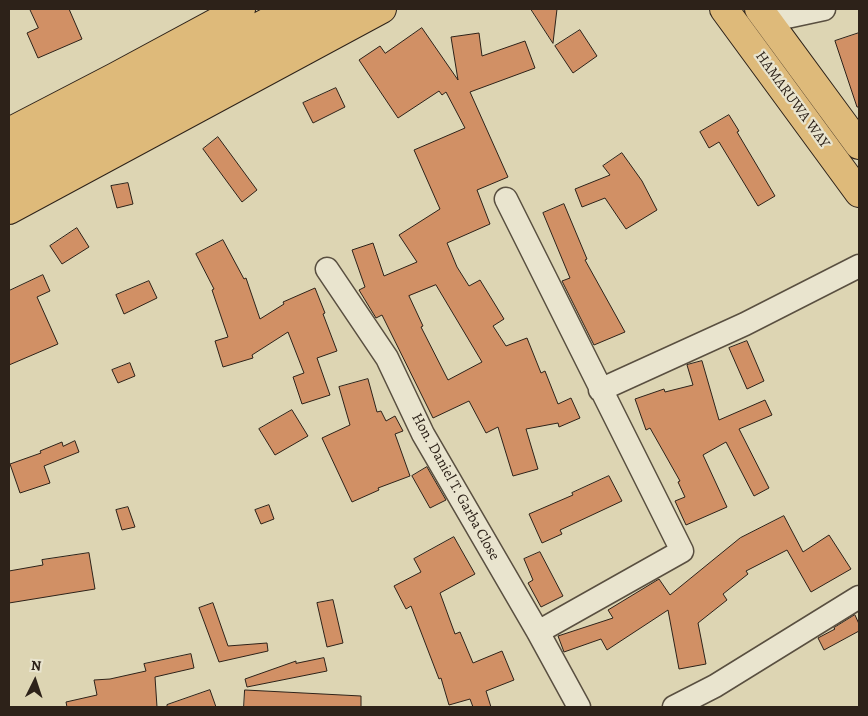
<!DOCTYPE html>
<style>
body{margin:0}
#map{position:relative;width:868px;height:716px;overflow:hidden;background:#ddd5b3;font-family:Alegreya,serif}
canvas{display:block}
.frame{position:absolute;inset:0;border:10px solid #2d2219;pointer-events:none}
.north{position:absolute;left:10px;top:656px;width:50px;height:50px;-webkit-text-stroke:4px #e9e4ce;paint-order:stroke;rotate:4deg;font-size:14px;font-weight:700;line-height:20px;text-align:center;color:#2d2219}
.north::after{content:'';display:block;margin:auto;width:18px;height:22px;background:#2d2219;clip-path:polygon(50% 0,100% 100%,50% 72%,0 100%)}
</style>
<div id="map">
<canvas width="868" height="716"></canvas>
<div class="frame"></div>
<div class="north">N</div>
</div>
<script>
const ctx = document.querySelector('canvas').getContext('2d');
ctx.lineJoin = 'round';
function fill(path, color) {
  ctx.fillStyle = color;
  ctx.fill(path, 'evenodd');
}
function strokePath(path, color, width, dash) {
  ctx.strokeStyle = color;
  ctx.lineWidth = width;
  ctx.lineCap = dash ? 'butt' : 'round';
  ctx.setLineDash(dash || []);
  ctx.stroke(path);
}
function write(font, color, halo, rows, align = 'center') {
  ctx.font = font + ' Alegreya,serif';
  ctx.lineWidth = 4.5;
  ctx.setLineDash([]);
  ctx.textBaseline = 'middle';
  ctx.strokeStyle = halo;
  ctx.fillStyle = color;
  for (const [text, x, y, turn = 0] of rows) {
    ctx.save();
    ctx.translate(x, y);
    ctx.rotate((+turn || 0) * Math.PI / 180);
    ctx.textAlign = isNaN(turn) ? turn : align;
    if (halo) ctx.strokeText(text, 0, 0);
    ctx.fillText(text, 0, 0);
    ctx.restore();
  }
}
const building = new Path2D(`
 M30,9H69L82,39L38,58L27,33L38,28Z
 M531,9H557L553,43Z
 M422,28L458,80L451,37L479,33L482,56L525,41L535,68L470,92L508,177L477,190L490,224L447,243L457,267L469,286L480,280L504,319L493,326L506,346L527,338L541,373L545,371L558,404L571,398L580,418L559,427L558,423L526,429L538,469L513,476L498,427L486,433L469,401L433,418L382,315L376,318L359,290L365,287L352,250L373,243L384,276L417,262L399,235L440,209L414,150L465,128L446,92L442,95L439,91L398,118L359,60L380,46L385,53ZM436,285L482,362L448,380L421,327L423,326L409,296Z
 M580,30L597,56L573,73L555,46Z
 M859,33V107H857L835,41Z
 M336,88L345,107L313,123L303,103Z
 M729,115L739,131L737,132L775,196L758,206L719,142L709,148L700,132Z
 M218,137L257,190L242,202L203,149Z
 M622,153L642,181L657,210L626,229L605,198L582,207L575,189L610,175L603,166Z
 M128,183L133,204L117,208L111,186Z
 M564,204L587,259L585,260L625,332L594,345L562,281L570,278L543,213Z
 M77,228L89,247L62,264L50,246Z
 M223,240L244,279L246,278L260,319L284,304L283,302L315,288L325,313L323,314L337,351L317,358L330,395L302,404L293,377L304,373L288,332L252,355L253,358L223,367L215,341L228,337L212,290L214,289L196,254Z
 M43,275L50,291L37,297L58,344L9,365V291Z
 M149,281L157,298L124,314L116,295Z
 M747,341L764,381L747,389L729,348Z
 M702,361L719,420L765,400L772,415L739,429L769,488L754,496L726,442L703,455L727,507L686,525L675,501L685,497L678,482L680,481L650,428L646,430L635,399L664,389L665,392L693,385L687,365Z
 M130,363L135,376L118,383L112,370Z
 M368,379L377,412L381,411L386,421L395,416L403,431L395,434L410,476L378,488L379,490L352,502L322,438L350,425L339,387Z
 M292,410L308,436L275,455L259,429Z
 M75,441L79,452L44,466L50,483L20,493L10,464L41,453L40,451L62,442L63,446Z
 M427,467L446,500L430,508L412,476Z
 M609,476L622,501L560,530L562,534L542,543L529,514L573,495L572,493Z
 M269,505L274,519L261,524L255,510Z
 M128,507L135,527L122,530L116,510Z
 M784,516L803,552L829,535L851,569L811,592L787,550L746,571L748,574L723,594L727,600L698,623L706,664L679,669L668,610L607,650L601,639L564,652L558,636L613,618L608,610L659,579L670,595L740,538Z
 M454,537L475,574L440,593L455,634L460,632L473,663L502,651L514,680L486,691L491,707H473L470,699L449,705L441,678L439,679L411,606L406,609L394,586L421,572L414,559Z
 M540,552L563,596L541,607L528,583L533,580L524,559Z
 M89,553L95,589L9,603V571L43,565L42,560Z
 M333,600L343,643L327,647L317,603Z
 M213,603L228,646L267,643L268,651L219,662L199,608Z
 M855,615L859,624V631L824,650L818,638L835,629L834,628Z
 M191,654L194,668L155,677L157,707H67L66,702L97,695L94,680L110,679L146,671L144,664Z
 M324,658L327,671L247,687L245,679L296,661V663Z
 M210,690L216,707H167V705Z
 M245,690L361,696V707H244Z`);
fill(building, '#d19065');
strokePath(building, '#2d2219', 1);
const minor = new Path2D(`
 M768,21L824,9
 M506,199L682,551L538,632
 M327,269L387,358L423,434L538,632L579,707
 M600,390L745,324L859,266
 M674,707L715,686L859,597`);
const major = new Path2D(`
 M724,9L859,193
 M759,9L859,145`);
const highway = new Path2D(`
 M9,132L115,77L241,9
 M9,160L292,9
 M9,185L337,9
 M9,210L382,9`);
strokePath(minor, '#594f40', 25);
strokePath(major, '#2d2219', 30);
strokePath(highway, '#2d2219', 30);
strokePath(minor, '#e9e4ce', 22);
strokePath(major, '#deba7a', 28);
strokePath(highway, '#deba7a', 28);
write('15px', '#2d2219', '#e9e4ce', [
 ["HAMARUWA WAY",792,100,54],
 ["Hon. Daniel T. Garba Close",455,487,61]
]);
</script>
